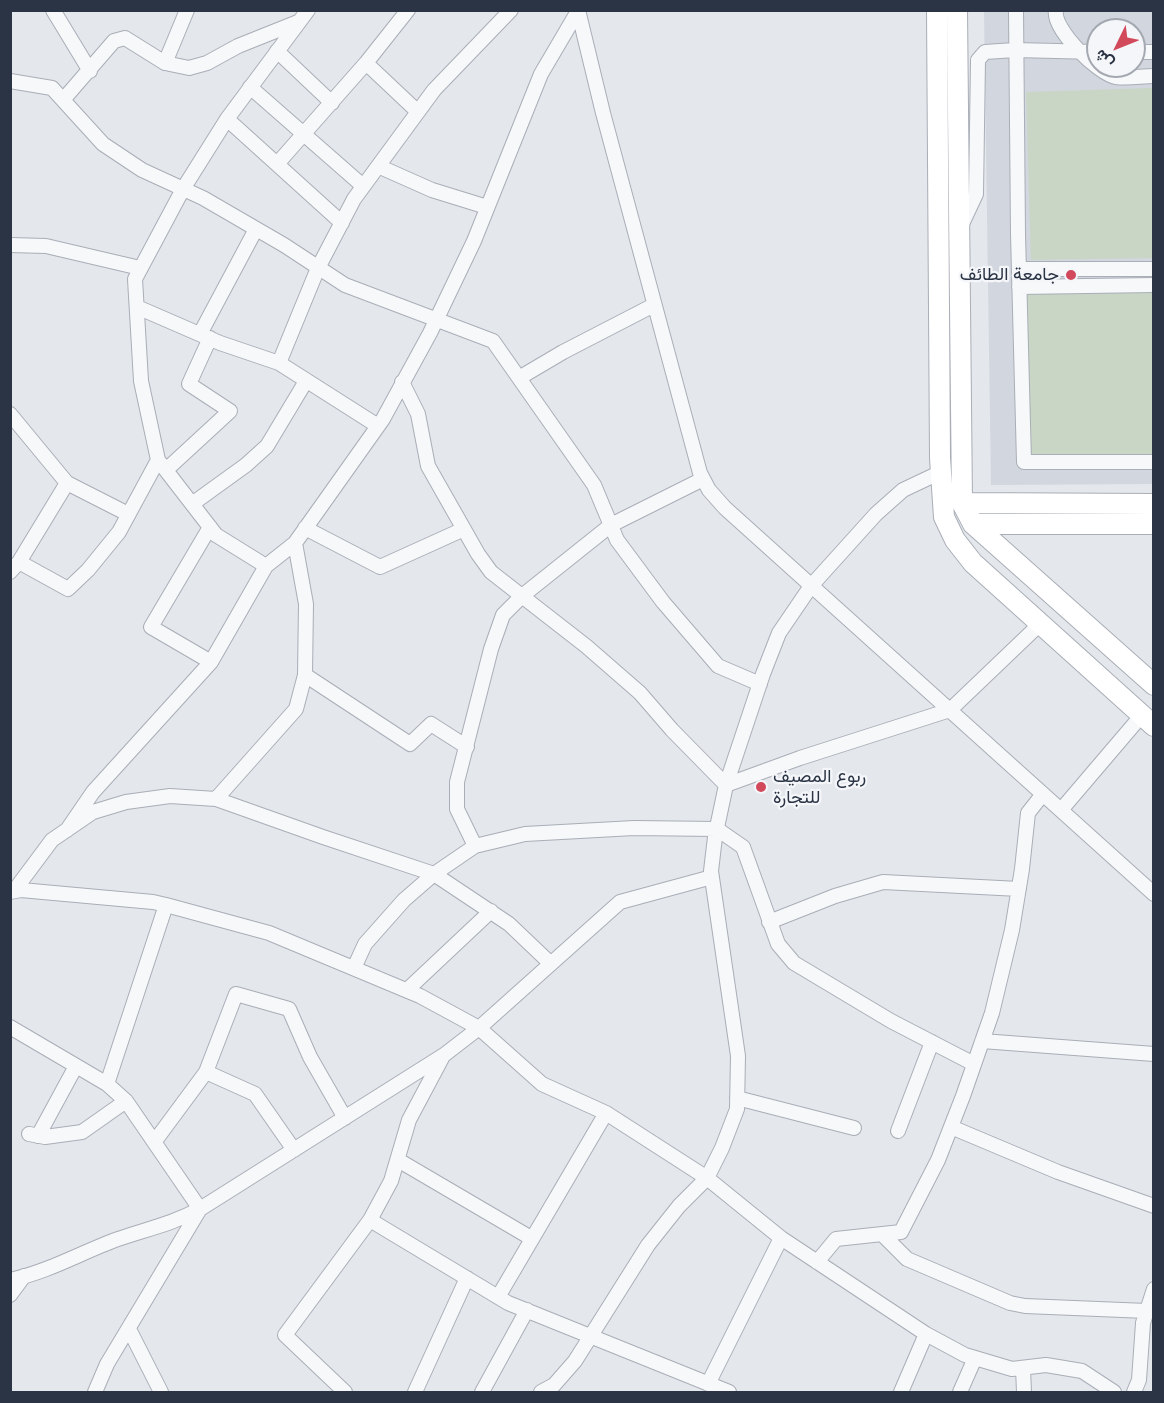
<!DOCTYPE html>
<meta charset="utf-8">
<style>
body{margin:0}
#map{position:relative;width:1164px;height:1403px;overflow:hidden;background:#e4e7ec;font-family:"Varela Round",Vazirmatn,sans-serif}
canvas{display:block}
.frame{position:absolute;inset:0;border:12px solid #2b3445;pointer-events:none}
.north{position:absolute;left:1086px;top:18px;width:60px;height:60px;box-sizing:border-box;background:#f4f6f9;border:2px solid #a4a8b1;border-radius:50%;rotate:227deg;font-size:16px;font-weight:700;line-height:24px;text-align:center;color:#2b3445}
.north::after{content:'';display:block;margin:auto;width:21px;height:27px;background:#d1495b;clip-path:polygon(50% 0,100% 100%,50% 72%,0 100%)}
</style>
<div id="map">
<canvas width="1164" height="1403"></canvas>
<div class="frame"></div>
<div class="north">ش</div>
</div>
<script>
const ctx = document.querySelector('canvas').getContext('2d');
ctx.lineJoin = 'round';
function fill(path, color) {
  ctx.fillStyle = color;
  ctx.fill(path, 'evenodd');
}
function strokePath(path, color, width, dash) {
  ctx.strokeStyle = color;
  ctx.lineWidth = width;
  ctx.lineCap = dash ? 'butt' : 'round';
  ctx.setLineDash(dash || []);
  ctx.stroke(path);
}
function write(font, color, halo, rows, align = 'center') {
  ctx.font = font + ' "Varela Round",Vazirmatn,sans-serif';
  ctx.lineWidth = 4.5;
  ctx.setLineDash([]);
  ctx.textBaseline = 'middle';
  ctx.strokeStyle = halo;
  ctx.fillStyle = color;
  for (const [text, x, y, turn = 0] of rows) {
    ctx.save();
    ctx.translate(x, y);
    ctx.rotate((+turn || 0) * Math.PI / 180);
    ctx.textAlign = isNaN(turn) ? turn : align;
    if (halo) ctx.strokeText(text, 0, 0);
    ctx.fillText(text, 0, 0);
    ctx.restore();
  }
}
fill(new Path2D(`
 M984,11H1153V484L991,485ZM1098,30H1134V66H1098Z`), '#d2d6de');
fill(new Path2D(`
 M1153,88V258L1031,260L1026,92Z
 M1153,285V462H1024L1019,287Z`), '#c9d6c5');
const street = new Path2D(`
 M53,10L90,71
 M408,10L366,63L418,112
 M578,10L603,113L700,473L709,490L725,508L1154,894
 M1016,10L1018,234L1024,462H1154
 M1056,10C1052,29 1098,74 1116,77C1127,79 1142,76 1154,76
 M277,51L332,103
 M1134,52H1154
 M165,63L187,10
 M10,81L52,88L103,144L142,170L203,198L284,245L345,285L493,341L594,485L617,540L663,602L718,666L760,684
 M250,87L363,186
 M63,100L114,41L125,38L165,63L189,68L207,63L238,46L298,22
 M227,119L342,223
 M277,164L366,63
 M378,166L432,190L487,207
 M961,226L976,194L978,60L985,52L1015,50L1098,52
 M10,245L46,246L140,268
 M1019,269H1154
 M1019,287L1154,285
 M137,307L220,343L279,363L318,268L354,199L434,90L511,10
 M200,334L256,229
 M279,363L378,426
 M519,378L563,352L654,305
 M402,382L418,414L428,466L478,554L491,572L586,646L640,693L672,730L726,785L800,758L950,710L1040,624
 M10,414L67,483L128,514
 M166,470L230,411L189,384L210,338
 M192,504L246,465L267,446L306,381
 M210,527L151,627L211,662
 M305,528L380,567L464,529
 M19,562L67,483
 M266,566L295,543
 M10,572L19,562L68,589L88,570L119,532L158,460
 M305,675L410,744L431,724L467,747
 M216,799L296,709L305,675L306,604L295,543L383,419L430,333L474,241L541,74L578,11
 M1061,810L1142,715
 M67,830L93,792L211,662L266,566L216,535L158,460L141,381L135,279L183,189L227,119L308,10
 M475,846L457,809V782L491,649L503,615L522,596L611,525L703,479
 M14,891L52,840L93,812L126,802L170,796L216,799L323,837L434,874L509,924L550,963
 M10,892L21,890L153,902L166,905L269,933L420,996L479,1028L542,1084L606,1113L707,1178L781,1238L926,1334L965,1355L1012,1369L1046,1365L1082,1371L1114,1392
 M769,922L835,896L883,882L1019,889
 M354,968L365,944L404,900L434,874L475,846L525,834L634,828L717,829L743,847L778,944L794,963L891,1021L974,1064
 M407,990L491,911
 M10,1027L107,1084
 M982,1041L1154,1054
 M442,1058L409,1120L391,1181L370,1220L508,1303L729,1392
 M206,1072L236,994L289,1009L310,1057L345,1118
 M737,1098L854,1128
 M951,1127L1058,1172L1154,1206
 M898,1131L932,1042
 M29,1134L45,1137L82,1132L126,1101
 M38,1136L76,1066
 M155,1141L206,1072L255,1094L294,1150
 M398,1160L531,1238
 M883,1235L907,1259L1010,1303L1025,1306L1147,1311
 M817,1262L836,1239L901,1232L938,1160L963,1096L992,1013L1012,930L1022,869L1028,813L1043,794
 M10,1280C48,1272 82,1252 118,1239C147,1229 172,1224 200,1209L444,1055L479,1028L620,902L712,877
 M10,1295L24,1276
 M498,1297L606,1113
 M129,1329L161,1392
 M1023,1368L1024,1392
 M708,1384L781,1238
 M95,1392L107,1364L200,1209L126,1101L107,1084L166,905
 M345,1392L285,1335L370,1220
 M415,1392L467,1278
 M482,1392L527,1310
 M541,1392L554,1385L575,1361L648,1245L679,1206L707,1178L722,1148L737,1109L738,1056L711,871L715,837L726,785L763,674L779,633L811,586L876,514L903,490L941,472
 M901,1392L926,1334
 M960,1392L975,1358
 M1134,1392L1139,1380L1143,1323L1154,1289`);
const secondary = new Path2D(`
 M937,10L940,458L944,517L955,540L973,563L1154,726
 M957,10L962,503L973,524L1154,685
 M962,503L1154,504
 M973,524H1154`);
strokePath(street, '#a9aeb7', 16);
strokePath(secondary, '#a9aeb7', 22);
strokePath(street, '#f7f8fa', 14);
strokePath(secondary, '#fff', 20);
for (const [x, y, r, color] of [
 [1071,275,6,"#d1495b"],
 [761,787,6,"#d1495b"]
]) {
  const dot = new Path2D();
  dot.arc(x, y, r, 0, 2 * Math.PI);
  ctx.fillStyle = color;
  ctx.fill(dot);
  strokePath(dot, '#f4f6f9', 2);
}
write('18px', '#2b3445', '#f4f6f9', [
 ["جامعة الطائف",1059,275],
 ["ربوع المصيف",773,777,"left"],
 ["للتجارة",773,798,"left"]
], 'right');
</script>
